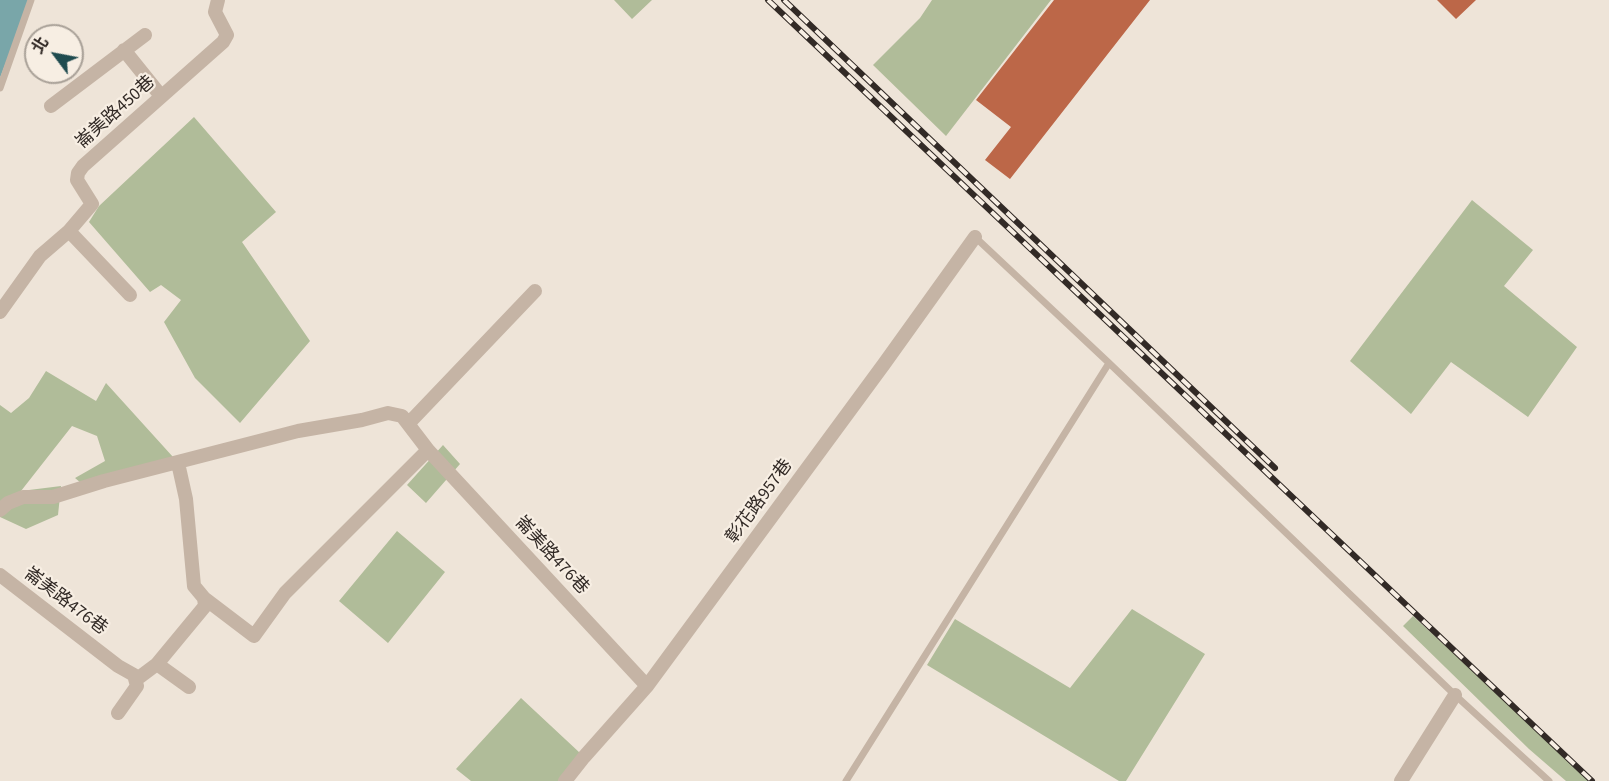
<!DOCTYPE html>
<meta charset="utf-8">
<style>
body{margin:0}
#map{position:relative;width:1609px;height:781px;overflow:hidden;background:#eee4d8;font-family:"Source Sans 3","Noto Sans TC",sans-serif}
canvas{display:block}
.north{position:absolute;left:24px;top:24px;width:60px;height:60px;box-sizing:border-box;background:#f7eee3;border:2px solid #a8a097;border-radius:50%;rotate:302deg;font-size:16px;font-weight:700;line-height:24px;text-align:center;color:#322a26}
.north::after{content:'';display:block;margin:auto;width:21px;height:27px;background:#1f4b4f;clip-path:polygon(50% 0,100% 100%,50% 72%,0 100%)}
</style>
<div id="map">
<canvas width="1609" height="781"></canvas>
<div class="north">北</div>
</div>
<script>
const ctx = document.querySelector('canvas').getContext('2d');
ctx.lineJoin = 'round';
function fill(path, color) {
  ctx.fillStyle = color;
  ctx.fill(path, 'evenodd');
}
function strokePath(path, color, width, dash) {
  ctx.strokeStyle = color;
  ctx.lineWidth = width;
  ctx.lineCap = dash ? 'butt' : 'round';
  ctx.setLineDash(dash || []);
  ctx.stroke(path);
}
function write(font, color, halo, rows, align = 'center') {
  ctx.font = font + ' "Source Sans 3","Noto Sans TC",sans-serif';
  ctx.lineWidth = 4.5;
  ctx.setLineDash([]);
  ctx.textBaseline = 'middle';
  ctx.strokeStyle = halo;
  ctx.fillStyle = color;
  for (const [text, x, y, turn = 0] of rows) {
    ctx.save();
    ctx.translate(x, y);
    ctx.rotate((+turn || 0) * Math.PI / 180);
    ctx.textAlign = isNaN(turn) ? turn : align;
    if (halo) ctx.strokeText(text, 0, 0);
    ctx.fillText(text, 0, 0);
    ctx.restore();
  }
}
fill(new Path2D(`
 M614,0H652L632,19Z
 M932,0H1051L946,136L873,65L920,18Z
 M194,117L276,212L242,242L310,341L240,423L195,378L164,322L181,300L161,285L150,292L89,222L99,206Z
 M1472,200L1533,250L1504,286L1577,347L1528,417L1451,362L1411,414L1350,361Z
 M46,371L96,401L106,383L173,457L81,483L75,478L105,461L97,436L72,426L21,491L61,486L58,515L26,529L0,517V405L11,413L29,398Z
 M443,445L460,464L426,503L407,485Z
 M397,531L445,572L388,643L339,601Z
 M1132,609L1205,654L1126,781H1119L927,665L955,619L1070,688Z
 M1413,616L1592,781H1566L1529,749L1403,626Z
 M521,698L580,753L558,781H471L456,769Z`), '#b0bc99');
fill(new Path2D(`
 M0,0H30L0,78Z`), '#79a6a9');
fill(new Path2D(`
 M1054,0H1150L1010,179L985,160L1011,127L976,100Z
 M1437,0H1476L1456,19Z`), '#bc6748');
strokePath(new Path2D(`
 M0,88L31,0
 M975,237L1109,363L1455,695L1549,781
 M846,781L1109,363`), '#c5b4a5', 7);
strokePath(new Path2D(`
 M124,50L161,96
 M51,106L145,35
 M69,231L130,295
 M0,312L40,256L69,231L92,204L77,180L78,173L83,166L223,42L227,35L215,12L218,0
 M409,423L535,291
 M0,510L8,503L23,497H53L104,481L298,431L362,420L388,413L402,416L428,450L647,686
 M0,575L118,666L134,675L137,686L118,713
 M204,598L254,636L285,593L428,450
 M157,664L189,687
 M137,679L157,664L205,606L204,598L194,586L186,499L178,463
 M565,781L584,757L647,686L884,364L975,237
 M1401,781L1455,695`), '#c5b4a5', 14);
const rail = new Path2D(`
 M768,0L1592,781
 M784,0L1275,468`);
strokePath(rail, '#322a26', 6);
strokePath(rail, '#f7eee3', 4, [11]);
write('18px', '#322a26', '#f7eee3', [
 ["崙美路450巷",116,113,-42],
 ["彰花路957巷",760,502,-54],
 ["崙美路476巷",551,556,47],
 ["崙美路476巷",65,602,37]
]);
</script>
